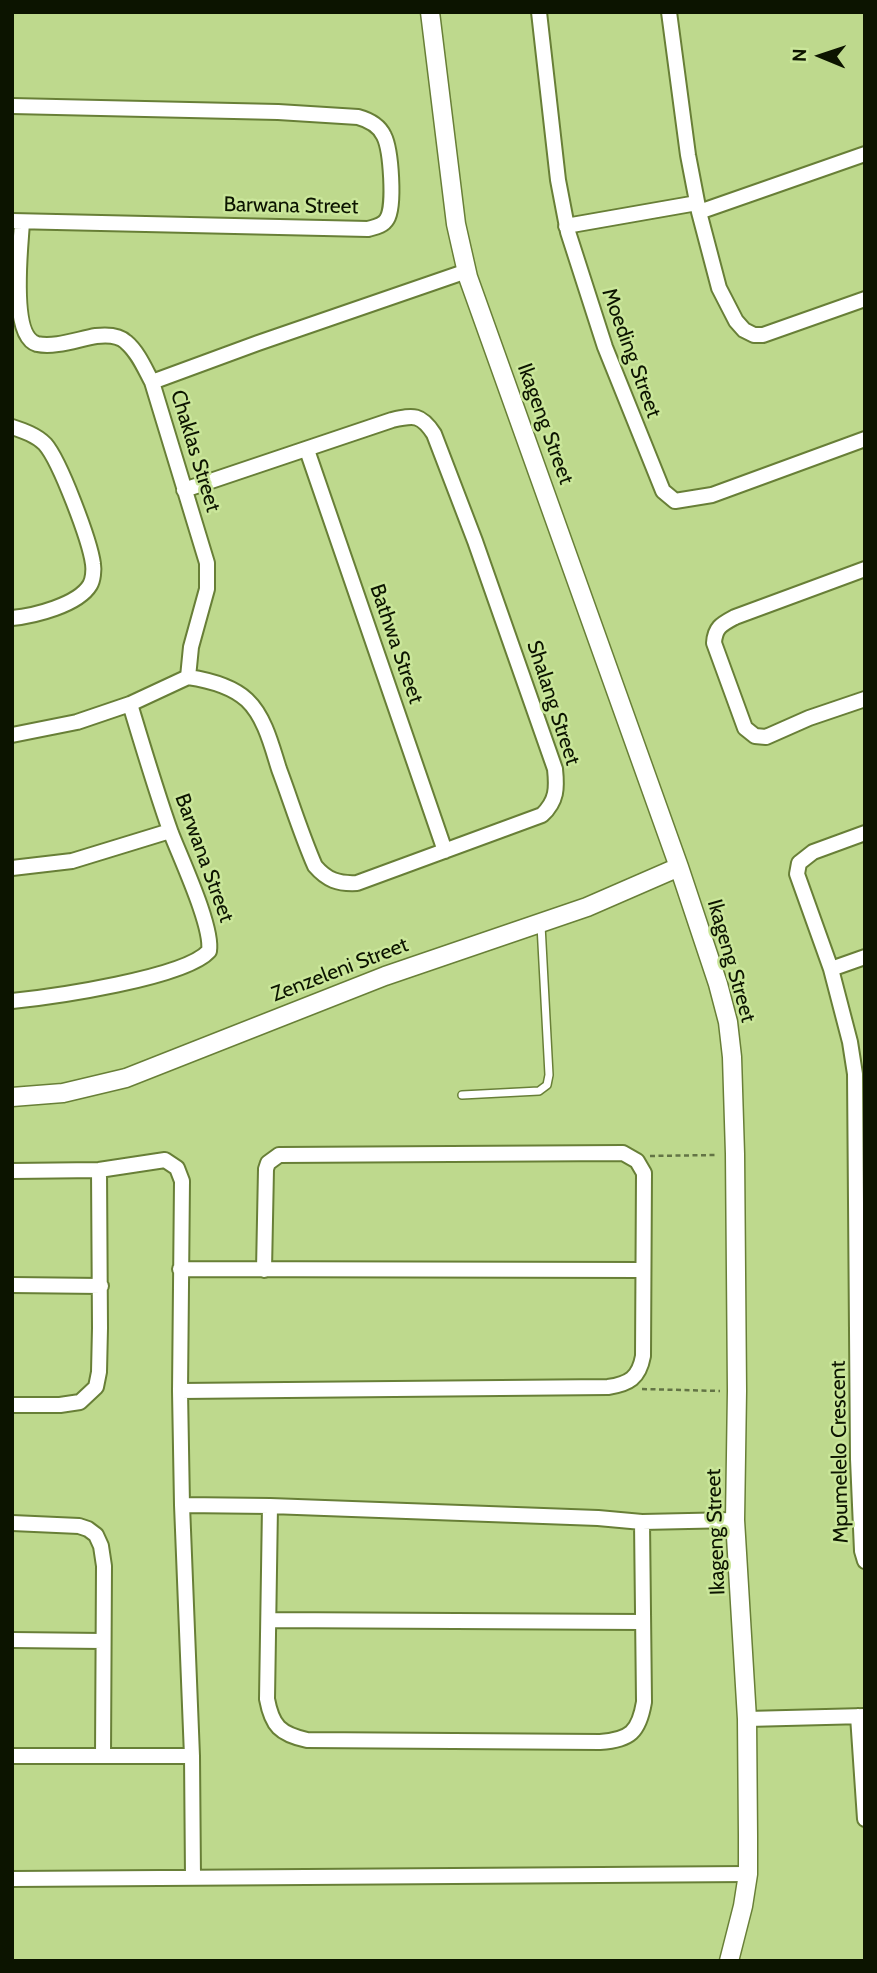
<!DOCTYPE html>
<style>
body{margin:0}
#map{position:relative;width:877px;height:1973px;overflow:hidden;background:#bed98d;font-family:Cabin,sans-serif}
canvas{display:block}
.frame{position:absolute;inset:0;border:14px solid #0c1400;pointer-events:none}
.north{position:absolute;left:786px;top:21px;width:70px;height:70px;-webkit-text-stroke:5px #cae69a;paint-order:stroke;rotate:272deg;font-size:19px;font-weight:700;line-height:28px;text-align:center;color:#0c1400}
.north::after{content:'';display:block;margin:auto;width:24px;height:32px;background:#0c1400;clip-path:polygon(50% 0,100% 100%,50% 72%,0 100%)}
</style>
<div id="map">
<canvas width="877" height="1973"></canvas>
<div class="frame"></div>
<div class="north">N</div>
</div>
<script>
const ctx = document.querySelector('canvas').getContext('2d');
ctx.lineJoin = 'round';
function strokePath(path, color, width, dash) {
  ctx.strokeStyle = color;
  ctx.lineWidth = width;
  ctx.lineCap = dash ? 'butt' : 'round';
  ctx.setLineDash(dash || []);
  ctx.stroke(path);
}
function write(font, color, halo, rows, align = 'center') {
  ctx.font = font + ' Cabin,sans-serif';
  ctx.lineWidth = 5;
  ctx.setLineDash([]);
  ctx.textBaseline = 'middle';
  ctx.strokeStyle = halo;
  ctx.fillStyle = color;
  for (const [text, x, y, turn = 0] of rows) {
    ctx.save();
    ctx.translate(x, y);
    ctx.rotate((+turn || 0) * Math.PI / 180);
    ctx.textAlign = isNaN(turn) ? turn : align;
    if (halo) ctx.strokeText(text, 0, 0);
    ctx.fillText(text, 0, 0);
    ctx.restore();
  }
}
const service = new Path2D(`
 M462,1095L539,1091L547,1085L549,1075L541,925`);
const minor = new Path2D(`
 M539,12L558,180L568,232L605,347L663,491L675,501L712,495L865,439
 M669,12L688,155L699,212L719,288L736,321L744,330L754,335H763L865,299
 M12,106L278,112L358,117C369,120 379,125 384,136C391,150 395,206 387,219C383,226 375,227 368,229L12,221
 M699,212L865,154
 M22,222C21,245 9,336 37,344C55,348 78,339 96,336C105,335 119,335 126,342C138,352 145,369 152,382L207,563V589L191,647L188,677
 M566,226L697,203
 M152,382L258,343L467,271
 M12,427C24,431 36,435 45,444C60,461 90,541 93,564C94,570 93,580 90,585C78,605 34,616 12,618
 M307,450L445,851
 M184,490L392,420C414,415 421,414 434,434L475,541L555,769C557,788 557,801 542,815L357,883C338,884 327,880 315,866C301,834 291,801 279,769C272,747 265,717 247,700C232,686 208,680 188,677
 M865,569L735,617C722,624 715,627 714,643L745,728L755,736L766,737L809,718L865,699
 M12,735L77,722L130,704L188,677
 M865,833L813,852L799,863L797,874L831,969L850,1042L855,1074L858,1459L862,1551L865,1561
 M12,868L72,861L170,831
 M831,969L865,957
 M12,1001C52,997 185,978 209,951C213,927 181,859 171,833C156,791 143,747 130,704
 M12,1171L99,1170L165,1160L177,1168L182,1181L180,1391L182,1505L192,1756L193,1878
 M180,1269L642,1270
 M12,1285L101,1286
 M180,1391L608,1387C629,1384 639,1378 643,1356L644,1173L637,1161L623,1153L279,1155L268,1163L266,1169L264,1270
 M12,1405H60L80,1402L96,1387L99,1372L100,1328L99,1170
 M182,1505L270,1506L598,1518L642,1522L644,1702C639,1732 630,1740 600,1742L307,1740C280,1734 272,1726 267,1699L270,1506
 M642,1522L735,1520
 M12,1523L79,1526L88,1529L96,1535L101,1546L104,1566L103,1756
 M269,1620L642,1622
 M12,1640L103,1641
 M858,1716L865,1819
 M747,1719L865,1716
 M12,1756H192
 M12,1879L748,1874`);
const tertiary = new Path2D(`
 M430,12L456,224L468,277L679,867L718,984L728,1022L732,1057L735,1154L737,1391L735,1520L747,1719L748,1836V1874L743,1906L729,1961
 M12,1097L63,1093L126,1078L385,976L587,907L679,867`);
strokePath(service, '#687f37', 10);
strokePath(minor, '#687f37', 18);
strokePath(tertiary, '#687f37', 21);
strokePath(new Path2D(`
 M650,1156L717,1155
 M642,1389L720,1391`), '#637445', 2.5, [5, 3.5]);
strokePath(service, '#fff', 7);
strokePath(minor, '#fff', 14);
strokePath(tertiary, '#fff', 18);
write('21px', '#0c1400', '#cae69a', [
 ["Barwana Street",291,206,1],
 ["Moeding Street",631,353,70],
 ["Ikageng Street",545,424,70],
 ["Chaklas Street",195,451,73],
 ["Bathwa Street",396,644,71],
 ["Shalang Street",553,703,72],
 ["Barwana Street",204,858,70],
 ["Ikageng Street",731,961,74],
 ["Zenzeleni Street",340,970,-21],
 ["Mpumelelo Crescent",840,1452,-91],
 ["Ikageng Street",716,1532,-92]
]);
</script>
